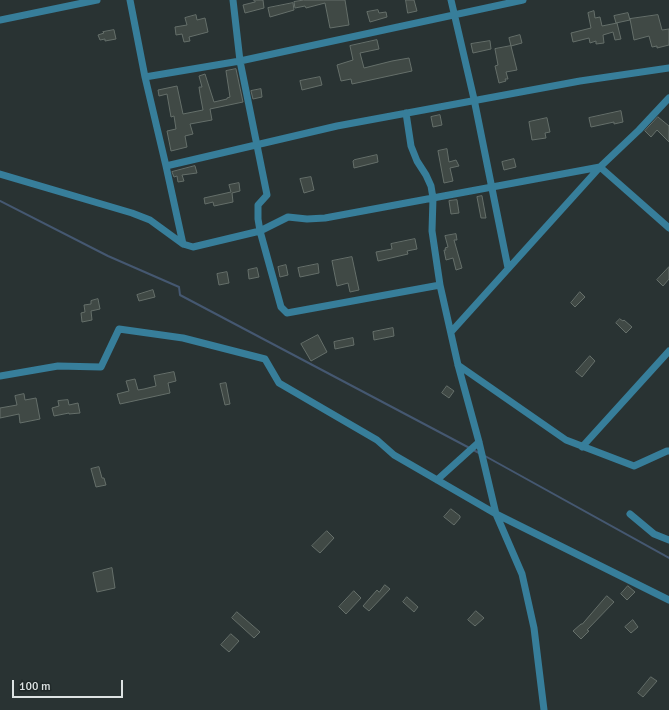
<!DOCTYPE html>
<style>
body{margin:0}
#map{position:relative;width:669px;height:710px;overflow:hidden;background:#293333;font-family:Signika,sans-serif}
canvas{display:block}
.scale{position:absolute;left:12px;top:680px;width:111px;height:18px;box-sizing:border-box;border:2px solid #dde3e3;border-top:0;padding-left:5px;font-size:12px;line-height:14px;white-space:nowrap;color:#dde3e3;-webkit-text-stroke:3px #202929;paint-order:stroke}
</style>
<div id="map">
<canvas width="669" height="710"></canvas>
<div class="scale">100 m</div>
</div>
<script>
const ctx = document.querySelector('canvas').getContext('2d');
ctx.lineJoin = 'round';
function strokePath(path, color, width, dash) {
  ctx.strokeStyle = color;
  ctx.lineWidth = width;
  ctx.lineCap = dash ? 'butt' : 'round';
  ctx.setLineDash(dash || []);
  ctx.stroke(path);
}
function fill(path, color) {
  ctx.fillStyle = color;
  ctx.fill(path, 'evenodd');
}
strokePath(new Path2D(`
 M0,201L108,256L179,287L180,295L479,453
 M485,456L669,558`), '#455871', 2);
const building = new Path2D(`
 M254,0H263L264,8L245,13L243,5L255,2Z
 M304,0H345L349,25L330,28L325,3L306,8L305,6L295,8L294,2Z
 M406,0H414L417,11L408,13Z
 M293,3L294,10L270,17L268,8Z
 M378,10L379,13L386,12L387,17L370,22L367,12Z
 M594,11L595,18L600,17L602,26L617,23L621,39L615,40L613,32L603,35L604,43L596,44V41L590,43L589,38L573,42L571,33L591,28L588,13Z
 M628,13L630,20L616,23L614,16Z
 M196,15L197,20L205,18L208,32L189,37L190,41L184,42L182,34L176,35L175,27L187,25L185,18Z
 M658,15L662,30L669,29V45L657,48V46L652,47L649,36L634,40L630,19Z
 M114,30L116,39L105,41V39L100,40L98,35L104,33L103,32Z
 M520,35L522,43L511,46L509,38Z
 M377,40L379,49L360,53L364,68L392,61L409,58L412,71L352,84L351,79L341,81L337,65L353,60L350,46Z
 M490,41L491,49L473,53L471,44Z
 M511,46L517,70L506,72L508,79H505L506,81L499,83L495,66L498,65L495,49Z
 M236,69L243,102L210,109L212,120L190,124L193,134L185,136L187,147L171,151L167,131L176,129L174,116L171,117L167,94L159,96L158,90L177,86L183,114L203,110L200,94L199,87H202L199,76L205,74L214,102L227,99V98L230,97L226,71Z
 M320,77L322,85L302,90L300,81Z
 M261,89L262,97L253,99L251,91Z
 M621,111L623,122L614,124V122L591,127L589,118Z
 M440,115L442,125L433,127L431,117Z
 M658,117L669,126V142L657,130L651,137L645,131Z
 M547,118L550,132L545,133L546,138L532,140L529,122Z
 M447,149L449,162L456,160L459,166L450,168L453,181L444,183L438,151Z
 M377,155L378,162L354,168L353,161L354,160Z
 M514,159L516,167L504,170L502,162Z
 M195,166L197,173L182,175L184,181L178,182L177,176L174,177L172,172Z
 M311,177L314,190L304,193L300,179Z
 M239,183L240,191L232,193L233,202L214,206L213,202L205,204L204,198L231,192L229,185Z
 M482,196L486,218H481L477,197Z
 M457,200L459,213L451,214L449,201Z
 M456,234L457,240H454L462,268L456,270L453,258L446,260L444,250H446L445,248L448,247L445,236Z
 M415,239L417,249L407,251L408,254L378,261L376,252L392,249L391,244Z
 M352,257L359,290L350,292L348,283L337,286L332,261Z
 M318,264L319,273L300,277L298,268Z
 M286,265L288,275L280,277L278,267Z
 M669,267V279L663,286L657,280Z
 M257,268L259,277L249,279L248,270Z
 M227,272L229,283L219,285L217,274Z
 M153,290L155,297L139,301L137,295Z
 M580,292L585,297L575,307L571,303Z
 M98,299L100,309L91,311L92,320L82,322L81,313L85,312L84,305L91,304V301Z
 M620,319L623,321L624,320L632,327L626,333L616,323Z
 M393,328L394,336L374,340L373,332Z
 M318,335L327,352L311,361L301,344Z
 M353,338L354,345L335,349L334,342Z
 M590,356L595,361L582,377L576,372Z
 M174,372L176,381L168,383L170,393L120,404L117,394L129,391L126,381L135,379L138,390L144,389L156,386L154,376Z
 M226,383L230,404L225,405L220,384Z
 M447,386L454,391L449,398L442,393Z
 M24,394L25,400L36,398L40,419L20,423L19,414L0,418V408L17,405L15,396Z
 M68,400L69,405L78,403L80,413L69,414V413L54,416L52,408L59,406L58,401Z
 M99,467L102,478H104L106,485L96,487L91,469Z
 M451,509L460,516V518L454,525L444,517Z
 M327,531L334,538L320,553L312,546Z
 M112,568L115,588L97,592L93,573Z
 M385,585L390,589L369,611L363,606L377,590L379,592Z
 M628,586L635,592L627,600L621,594Z
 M354,591L361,598L346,614L339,607Z
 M607,596L614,602L587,630L589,631L581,639L573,631L581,624H582Z
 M407,597L418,607L414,612L403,602Z
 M476,611L484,618L475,626L468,620Z
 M237,612L260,632L254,638L232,618Z
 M633,620L638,627L631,633L625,627Z
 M231,634L239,641L229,652L221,645Z
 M651,677L657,681L643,697L638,693Z`);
fill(building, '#404945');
strokePath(building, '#656f6a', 1);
strokePath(new Path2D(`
 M130,0L145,77L166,166L183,244L193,247L260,231L288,217L307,219L325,218L600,167L669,228
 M233,0L240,61L267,195L258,205V219L260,231L281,307L287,313L440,285
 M451,0L474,99L508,268
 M0,20L97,0
 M145,77L240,61L523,0
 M406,113L411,146L417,161L426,175L431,186L433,198L432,231L440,285L458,365L479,442L496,514L522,574L534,628L544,710
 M166,166L337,126L580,81L669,68
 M0,174L132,213L150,220L183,244
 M451,332L600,167L639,130L669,98
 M458,365L566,440L634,466L667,451H669
 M0,376L58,366L101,367L119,329L183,338L265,359L279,383L377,440L394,455L496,514L669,600
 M582,447L669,351
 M437,480L479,442
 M630,514L654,534L669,540`), '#377e9a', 7);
</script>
